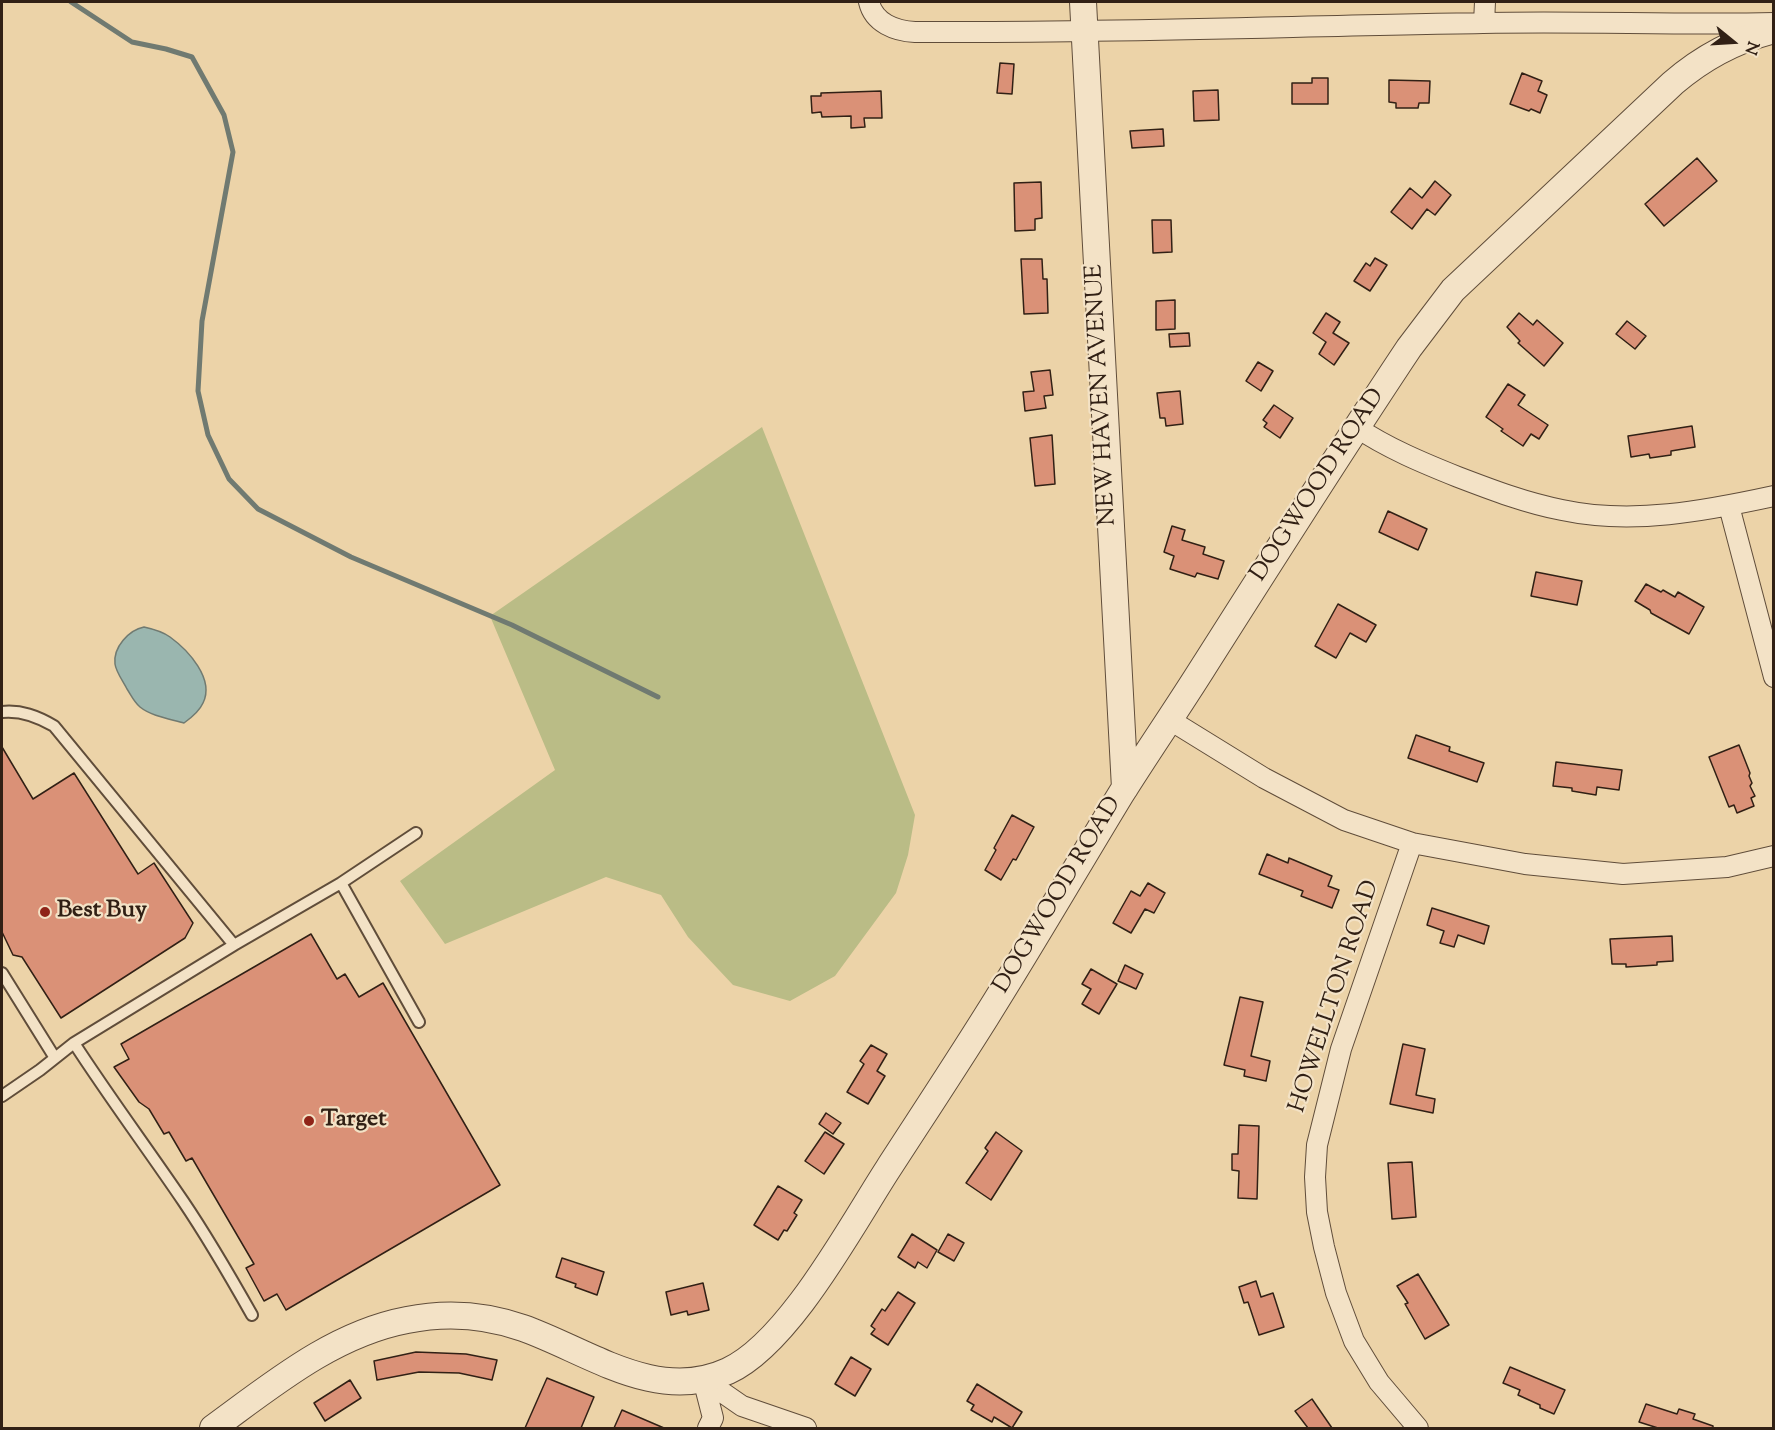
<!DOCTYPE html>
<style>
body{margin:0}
#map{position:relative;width:1775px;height:1430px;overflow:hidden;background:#ecd3a8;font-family:"Sorts Mill Goudy",serif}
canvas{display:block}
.frame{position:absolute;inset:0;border:3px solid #312015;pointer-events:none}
.north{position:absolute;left:1703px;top:12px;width:60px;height:60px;-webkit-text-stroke:4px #f3e2c6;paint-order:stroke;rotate:108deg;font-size:16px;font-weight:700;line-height:24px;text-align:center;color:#312015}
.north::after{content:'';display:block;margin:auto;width:21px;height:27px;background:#312015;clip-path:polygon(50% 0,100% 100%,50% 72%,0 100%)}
</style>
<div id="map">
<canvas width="1775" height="1430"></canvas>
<div class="frame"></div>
<div class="north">N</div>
</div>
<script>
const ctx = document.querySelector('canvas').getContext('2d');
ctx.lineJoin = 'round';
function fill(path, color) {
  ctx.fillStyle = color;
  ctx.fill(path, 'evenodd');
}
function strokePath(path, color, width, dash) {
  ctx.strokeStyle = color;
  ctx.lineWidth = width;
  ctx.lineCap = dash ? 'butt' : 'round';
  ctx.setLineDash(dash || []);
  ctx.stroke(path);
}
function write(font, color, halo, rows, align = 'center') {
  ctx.font = font + ' "Sorts Mill Goudy",serif';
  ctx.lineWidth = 4.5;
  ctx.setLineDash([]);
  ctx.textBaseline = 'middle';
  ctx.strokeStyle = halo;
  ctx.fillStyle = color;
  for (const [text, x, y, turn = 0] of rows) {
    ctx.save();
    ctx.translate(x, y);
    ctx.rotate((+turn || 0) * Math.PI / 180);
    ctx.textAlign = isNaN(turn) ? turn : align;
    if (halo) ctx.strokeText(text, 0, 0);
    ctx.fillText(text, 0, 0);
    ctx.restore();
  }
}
fill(new Path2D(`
 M762,427L915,815L908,855L896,893L835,976L790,1001L733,985L688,937L661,895L606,877L445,944L400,881L555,770L490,616Z`), '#babc86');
const water = new Path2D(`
 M144,627C153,629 162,631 170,637C188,650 215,679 203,703C199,712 191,718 184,723C170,719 151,716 140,707C134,702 131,695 127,689C123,681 116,672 115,664C113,647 129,630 144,627Z`);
fill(water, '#9ab6af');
strokePath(water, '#707a71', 1.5);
strokePath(new Path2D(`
 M71,2L132,42L166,49L192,57L224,115L233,152L202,321L198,391L208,435L229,479L258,509L351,557L512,625L658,697`), '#707a71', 5);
const building = new Path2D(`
 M1000,63L1014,64L1012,94L997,93Z
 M1522,73L1542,81L1538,91L1547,95L1540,113L1531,109L1529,111L1510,104Z
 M1312,78H1328V104H1292V83H1312Z
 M1389,80L1430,81L1429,103H1419L1418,108H1396V103L1389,102Z
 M1218,90L1219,120L1194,121L1193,91Z
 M881,91L882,118H864L865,127L851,128V116L822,117L821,112L812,113L811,96H821V93Z
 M1163,129L1164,146L1132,148L1130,131Z
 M1697,158L1717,181L1664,226L1645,204Z
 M1435,181L1451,195L1435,215L1427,209L1412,229L1391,212L1410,188L1422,198Z
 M1041,182L1042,218L1035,219V230L1015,231L1014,183Z
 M1152,220H1171L1172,252L1153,253Z
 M1375,258L1387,265L1370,291L1354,281L1366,263L1370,266Z
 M1021,259H1042L1043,279H1047L1048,313L1024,314Z
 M1175,300V329L1156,330V301Z
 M1326,313L1340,322L1333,333L1349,343L1334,365L1319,354L1326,342L1313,333Z
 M1519,313L1533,325L1537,320L1563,343L1544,366L1518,343L1520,341L1507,327Z
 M1627,321L1646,336L1635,349L1616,334Z
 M1189,333L1190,346L1170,347L1169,334Z
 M1258,362L1273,371L1261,391L1246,381Z
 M1050,370L1053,395L1044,396L1046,408L1025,411L1023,392L1034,391L1031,372Z
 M1508,384L1525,395L1518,405L1548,425L1539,439L1531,434L1523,446L1501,431L1503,429L1486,417Z
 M1180,391L1183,424L1166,426L1165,418H1160L1157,393Z
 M1274,405L1293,418L1280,438L1264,427L1267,423L1263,420Z
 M1692,426L1695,447L1671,451V455L1650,458L1649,454L1631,457L1628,436Z
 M1052,435L1055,484L1035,486L1030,438Z
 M1388,511L1427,529L1418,550L1379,532Z
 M1172,526L1185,530L1182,540L1205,547L1203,554L1224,561L1218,579L1197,573L1195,577L1170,569L1174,556L1164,552Z
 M1536,572L1582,581L1577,605L1531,596Z
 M1646,584L1661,592L1663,590L1675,597L1678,592L1704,607L1689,634L1651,613L1650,610L1635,601Z
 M1338,604L1376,625L1366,642L1350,633L1336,658L1315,646Z
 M1416,735L1450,747L1449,751L1484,763L1477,782L1408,758Z
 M1739,745L1750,773L1749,776L1752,783L1750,786L1755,796L1751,798L1754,806L1737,813L1734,805L1729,807L1709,757Z
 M2,747L33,799L74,773L138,874L154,863L193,923L185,938L61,1018L22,957L13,955L2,932Z
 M1556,762L1622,770L1619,790L1597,787L1596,795L1572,791V788L1553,786Z
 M1012,815L1034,827L1016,860L1013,859L1001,880L985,870L996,850L994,848Z
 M1267,854L1288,863L1289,858L1332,876L1328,886L1339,890L1332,908L1301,896L1303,891L1259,874Z
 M1148,883L1165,893L1154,913L1145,909L1131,933L1113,923L1131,891L1140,896Z
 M1432,908L1489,926L1484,944L1458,935L1454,947L1440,943L1444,931L1427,925Z
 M311,934L337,979L345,974L359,997L383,983L500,1185L286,1310L277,1294L264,1301L246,1268L254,1264L192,1158L186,1161L169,1132L164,1134L149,1109L139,1102L114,1067L129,1059L121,1044Z
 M1672,936L1673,961L1657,962V965L1626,967V964H1612L1610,939Z
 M1125,965L1143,974L1136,989L1118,981Z
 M1091,969L1117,984L1099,1014L1082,1004L1091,989L1082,984Z
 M1240,997L1263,1002L1251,1056L1270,1061L1266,1081L1244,1076L1245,1070L1224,1065Z
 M1403,1044L1425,1049L1416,1095L1435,1099L1433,1113L1390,1104Z
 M871,1045L887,1054L877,1071L885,1076L868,1104L847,1092L864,1064L860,1061Z
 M826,1113L841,1123L833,1134L819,1124Z
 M1239,1125L1259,1126L1257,1199L1238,1198L1239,1171L1232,1170V1154H1238Z
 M825,1132L844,1144L824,1174L805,1161Z
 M996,1132L1022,1151L991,1200L966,1183L988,1151L985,1148Z
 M1412,1162L1416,1217L1392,1219L1388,1163Z
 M778,1186L802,1200L794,1213L797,1215L787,1231L784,1230L778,1240L754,1225Z
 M912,1234L937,1250L927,1268L918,1262L915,1268L898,1257Z
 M948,1234L964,1243L954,1261L938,1252Z
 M562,1258L604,1272L597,1295L575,1287L576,1284L556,1277Z
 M1418,1274L1449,1325L1425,1339L1405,1304L1408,1303L1397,1286Z
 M1256,1281L1261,1297L1273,1293L1284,1327L1259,1335L1248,1302L1244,1303L1239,1287Z
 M703,1283L709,1310L688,1315L687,1311L671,1315L666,1292Z
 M898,1292L915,1303L888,1345L871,1334L875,1329L871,1326L882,1309L885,1311Z
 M416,1352L466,1354L497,1360L492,1380L459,1373L419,1372L377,1380L374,1361Z
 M851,1357L871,1369L855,1396L835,1384Z
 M1510,1367L1565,1390L1554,1414L1540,1408V1405L1518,1395L1520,1390L1503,1383Z
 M547,1378L594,1397L581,1428H525Z
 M350,1380L361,1398L325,1421L314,1403Z
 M977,1384L1022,1412L1012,1428L994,1417L992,1422L971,1410L974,1405L967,1401Z
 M1312,1399L1332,1428H1308L1295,1411Z
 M1646,1404L1677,1414L1679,1409L1695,1414L1693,1419L1713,1426V1428H1658L1639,1422Z
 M622,1410L664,1428H614Z`);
fill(building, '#da9177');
strokePath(building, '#312015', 1.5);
const service = new Path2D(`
 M2,712C21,710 37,716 54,726L234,945
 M341,883L419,1022
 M2,973L55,1058
 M74,1043C109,1097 147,1148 183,1201C208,1238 230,1276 252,1315
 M2,1096L40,1070L74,1043L234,945L341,883L416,833`);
const minor = new Path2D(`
 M869,2C874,23 895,31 915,32C1104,33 1293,26 1483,23C1580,21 1677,25 1774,23
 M1484,23L1485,2
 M1356,427C1387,448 1423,463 1458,477C1492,490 1526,503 1562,510C1632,525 1705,511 1774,496
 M1729,506L1774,677
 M1170,720L1264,778L1344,820L1412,843L1525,864L1623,874L1727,867L1774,856
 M1412,843L1341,1049L1317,1145L1315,1177L1317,1212L1324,1247L1336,1293L1354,1341L1379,1382L1418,1428
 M703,1379L742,1406L806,1428
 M703,1379L713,1418L708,1428`);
const tertiary = new Path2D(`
 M1083,2L1125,788
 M213,1428C272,1385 333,1334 407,1320C446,1312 486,1315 523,1328C588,1351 657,1404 728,1371C789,1343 851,1226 888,1169C921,1118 954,1068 986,1017C1032,944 1076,868 1121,794C1148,751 1177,709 1204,666C1272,559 1339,453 1409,348L1453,290L1673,83C1703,57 1735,40 1774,30`);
strokePath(service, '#604d3a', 14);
strokePath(minor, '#604d3a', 22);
strokePath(tertiary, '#604d3a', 28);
strokePath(service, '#f3e2c6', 10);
strokePath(minor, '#f3e2c6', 20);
strokePath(tertiary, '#f3e2c6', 26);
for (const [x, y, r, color] of [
 [45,912,6,"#8f2418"],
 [309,1121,6,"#8f2418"]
]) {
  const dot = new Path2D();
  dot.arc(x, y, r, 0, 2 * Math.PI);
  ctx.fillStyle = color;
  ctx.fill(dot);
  strokePath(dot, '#f3e2c6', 2);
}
write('24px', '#312015', '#f3e2c6', [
 ["NEW HAVEN AVENUE",1103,395,-93],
 ["DOGWOOD ROAD",1319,486,-57],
 ["DOGWOOD ROAD",1059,896,-59],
 ["HOWELLTON ROAD",1336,997,-72]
]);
write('bold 24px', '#312015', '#f3e2c6', [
 ["Best Buy",57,912],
 ["Target",321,1121]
], 'left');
</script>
